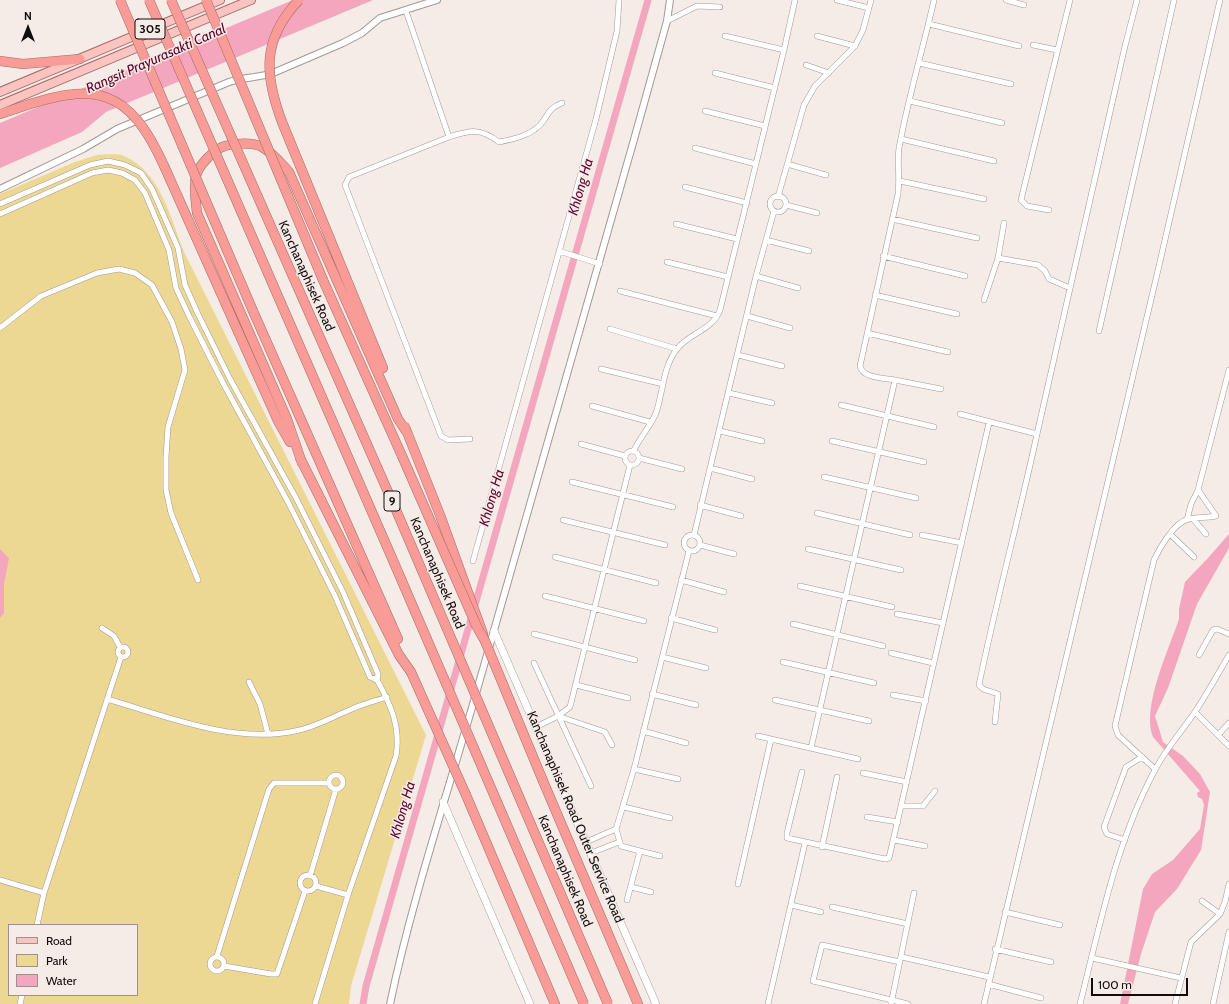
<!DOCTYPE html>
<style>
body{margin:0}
#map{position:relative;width:1229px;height:1004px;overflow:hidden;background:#f5ebe7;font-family:Cabin,sans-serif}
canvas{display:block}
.legend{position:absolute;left:8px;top:924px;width:130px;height:72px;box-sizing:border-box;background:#f5ebe7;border:1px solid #99928f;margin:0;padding:5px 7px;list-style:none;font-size:12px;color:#100d0c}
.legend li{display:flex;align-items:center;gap:8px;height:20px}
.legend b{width:20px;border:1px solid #99928f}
.north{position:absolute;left:8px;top:8px;width:40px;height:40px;-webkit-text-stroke:3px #f5ebe7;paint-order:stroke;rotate:0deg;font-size:11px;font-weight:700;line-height:16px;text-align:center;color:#100d0c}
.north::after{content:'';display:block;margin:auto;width:14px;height:18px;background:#100d0c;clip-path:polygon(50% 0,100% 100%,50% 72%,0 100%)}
.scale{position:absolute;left:1091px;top:978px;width:97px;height:18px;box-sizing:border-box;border:2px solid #100d0c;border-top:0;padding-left:5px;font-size:12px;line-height:14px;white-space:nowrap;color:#100d0c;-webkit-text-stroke:3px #f5ebe7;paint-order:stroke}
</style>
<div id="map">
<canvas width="1229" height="1004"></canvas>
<ul class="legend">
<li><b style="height:5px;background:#fbc4c1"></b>Road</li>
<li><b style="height:11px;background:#ecd893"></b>Park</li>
<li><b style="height:11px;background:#f3a6bd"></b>Water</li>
</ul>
<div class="north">N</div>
<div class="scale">100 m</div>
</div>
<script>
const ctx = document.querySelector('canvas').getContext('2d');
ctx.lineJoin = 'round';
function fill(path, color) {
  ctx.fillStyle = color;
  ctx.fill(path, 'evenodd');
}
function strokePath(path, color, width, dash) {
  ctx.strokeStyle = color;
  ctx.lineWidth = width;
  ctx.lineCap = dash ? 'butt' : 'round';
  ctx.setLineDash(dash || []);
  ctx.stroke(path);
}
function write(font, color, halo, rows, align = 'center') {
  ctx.font = font + ' Cabin,sans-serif';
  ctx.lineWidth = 3;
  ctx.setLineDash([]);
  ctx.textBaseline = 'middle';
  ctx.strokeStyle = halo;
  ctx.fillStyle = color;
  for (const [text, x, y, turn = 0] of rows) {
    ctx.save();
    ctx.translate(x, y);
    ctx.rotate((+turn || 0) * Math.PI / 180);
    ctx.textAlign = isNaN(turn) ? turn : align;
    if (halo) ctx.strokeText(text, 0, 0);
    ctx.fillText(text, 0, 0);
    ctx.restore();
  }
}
fill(new Path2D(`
 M97,155C105,155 117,153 124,156C160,171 171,219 184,252L426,735L351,986L349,1004H0V194L75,162ZM9,925H137V995H9Z`), '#ecd893');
fill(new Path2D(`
 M293,0H373L106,112L82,132L0,168V123Z
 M1229,534V548L1197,604L1168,688L1155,716L1163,742L1183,756L1200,774L1210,792L1201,850L1177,889L1155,912L1141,954L1128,1004H1120L1143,889L1152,874L1173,860L1200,829L1204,805L1202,799L1198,797L1197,793L1200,791L1153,737C1141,708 1169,649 1179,619V609L1185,582L1208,558Z
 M0,549L9,558L4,584V613L0,618Z`), '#f3a6bd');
strokePath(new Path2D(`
 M363,1004L366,986L648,0`), '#f3a6bd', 7);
const minor = new Path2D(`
 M837,0L869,8
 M1006,0L1024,5
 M406,11L449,137L349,177L345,185L441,436L448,440L470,439
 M667,21L697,6L720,7
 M929,24L1019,46
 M725,36L784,50
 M817,36L855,46
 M1033,45L1057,50
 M919,63L1011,84
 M806,65L829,73
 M715,73L775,88
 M910,101L1002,123
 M705,111L765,126
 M449,137C471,130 481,128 499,142C514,139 529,136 540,125C549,115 547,109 562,103
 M901,139L994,161
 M695,148L756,164
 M787,164L826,175
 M900,181L984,199
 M685,187L747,203
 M770 204a8 8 0 1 1 16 0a8 8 0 1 1-16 0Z
 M778,197L804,105L815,86L855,46L863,30L871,0
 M0,204L90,165L108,161L125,165L141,173L152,189L178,248L185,285L198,314L230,379L296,498L343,592L378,674L377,680C391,705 401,727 396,756L348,895L315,1004
 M786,205L817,213
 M1049,210L1027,206L1021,200L1070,0
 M0,214L92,173L108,170L122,173L135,180L145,193L169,250L176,288L190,318L223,383L288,502L335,596L370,677L377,680
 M892,219L977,238
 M676,224L737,239
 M766,240L809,251
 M559,251L600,264
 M883,256L965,276
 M998,258L1038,265L1045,271L1049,279L1070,288
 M667,262L728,277
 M756,276L798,288
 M620,291L717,316
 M875,295L957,314
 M984,300L998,258L1004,223
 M747,316L790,328
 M0,328L41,296L97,273L119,269L135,273L152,285L172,322L181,349L185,370L168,427L166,457V490L171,513L198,580
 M610,329L677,349
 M1099,331L1174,0
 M867,333L948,352
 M738,355L782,366
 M601,369L663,384
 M895,380L941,389
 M729,393L772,403
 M841,405L934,427
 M592,406L650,422
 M960,414L1037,434
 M720,431L762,441
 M832,441L924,462
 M581,444L625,456
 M634,450C640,438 651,425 656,413C663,393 663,366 677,349C690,332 712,331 720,310L784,50L795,0
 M625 458a7 7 0 1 1 14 0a7 7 0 1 1-14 0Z
 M639,458L682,469
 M710,468L752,479
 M824,477L916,498
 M572,482L673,507
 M700,505L741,516
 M817,513L910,535
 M1193,519L1206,534
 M563,520L665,545
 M1187,520L1191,504L1198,490L1229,370
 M1170,534L1194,557
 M684 543a8 8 0 1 1 16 0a8 8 0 1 1-16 0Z
 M694,535L756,276L774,211
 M922,535L962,543
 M700,545L734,554
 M808,549L901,570
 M555,557L656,583
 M473,561L596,119L617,31L619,0
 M681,580L724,592
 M800,586L892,607
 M545,596L644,621
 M897,614L943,623
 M671,618L715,630
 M793,624L883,646
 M102,628L114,636L120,647
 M534,634L635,660
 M118 652a5 5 0 1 1 10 0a5 5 0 1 1-10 0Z
 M891,653L933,663
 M1199,655L1213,630L1217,629L1229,634
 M662,657L706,668
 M783,662L874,683
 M534,663L591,786
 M249,682L260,704L268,734
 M576,685L628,698
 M652,694L696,705
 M893,695L926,701
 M107,699C166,716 233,744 295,731C316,727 332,717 352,709C363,704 375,701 387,697
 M775,700L869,721
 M1195,712L1229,746
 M558,716L605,732L612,745
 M995,722L998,694L983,689L979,685C996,601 1019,518 1037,434L1125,46L1137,0
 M536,727L558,716L570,707L630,465
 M643,731L686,743
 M1218,735L1229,723
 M758,736L858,759
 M811,748L895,380C884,378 862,378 860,366L898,194C900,178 897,163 899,148C908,98 923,49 934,0
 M634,769L678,779
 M1155,769L1118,735L1115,726L1154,560C1160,547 1174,523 1188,519C1197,517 1207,518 1216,516L1198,490
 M802,772L787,833V838L885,859L889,858L989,423
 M863,773L907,782
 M329 782a7 7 0 1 1 14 0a7 7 0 1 1-14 0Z
 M902,806H923L935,791
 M624,807L670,818
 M867,817L898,822
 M894,840L925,846
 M1125,840L1107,834L1104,827L1126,767L1142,757
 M586,842L616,829
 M822,847L837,777
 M640,851L660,856
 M591,853L619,842
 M300 883a8 8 0 1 1 16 0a8 8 0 1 1-16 0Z
 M310,876L336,789
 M0,880L44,893
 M738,884L771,739
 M316,886L348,895
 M631,887L651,892
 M627,900L640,851L621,846L616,829L634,769L689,551
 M1202,901L1220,914
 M791,905L821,912
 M832,907L908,924
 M1005,912L1060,925
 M37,925L44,893L121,657
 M995,949L1051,962
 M217,956L269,789L274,783H329
 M210 964a7 7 0 1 1 14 0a7 7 0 1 1-14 0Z
 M902,957L989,977
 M1092,958L1181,978
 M900,962L822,945L813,981L908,1004
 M224,966L271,974H277L305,891
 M988,984L1041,998
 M20,1004L22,995
 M768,1004L805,843
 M891,1004L914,893
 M984,1004L1159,266L1220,0
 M1080,1004C1100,925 1116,842 1155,770C1165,750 1182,731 1195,712C1207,694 1218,674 1229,655
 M1175,1004L1191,942L1220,914L1225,902L1229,884
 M1213,1004L1229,932`);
const tertiary = new Path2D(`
 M0,189L83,149L117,129L229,82C244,77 258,78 273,73L343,43L362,33L380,18L437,0
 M390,1004C413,895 449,790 479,683C542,462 606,242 667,21L670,0`);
const secondary = new Path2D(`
 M494,631L656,1004
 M443,802L530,1004`);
const primary = new Path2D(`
 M0,92L220,0
 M0,105L251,0`);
const motorway = new Path2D(`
 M0,61L23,64L80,59
 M0,114L15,109
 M170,117L182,145
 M282,122L383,368
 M165,168L278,421L290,442
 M323,280L402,456
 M253,311L398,639
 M405,427L440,515L483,634
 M300,458L399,655L411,672
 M302,463L287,419L197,213C196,201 193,188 196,176C198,166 213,151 222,147C232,143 252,142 262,147C273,153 281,163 289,172L398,419L406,431
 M543,781L638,1004
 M466,795L555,1004`);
strokePath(minor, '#a29995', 6);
strokePath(tertiary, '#a29995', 8);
strokePath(secondary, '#a29995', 8);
strokePath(primary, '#a76a66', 10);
strokePath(motorway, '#a76a66', 10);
strokePath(minor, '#fff', 5);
strokePath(tertiary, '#fff', 6);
strokePath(secondary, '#fff', 7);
strokePath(primary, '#fbc4c1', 8);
strokePath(motorway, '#f99c97', 9);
const motorwayBridge = new Path2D(`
 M120,0L170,117
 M149,0L395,565L584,1004
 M171,0L396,510L608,1004
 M206,0L323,280
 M15,109C96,81 129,87 165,168
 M282,122C264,74 262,39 299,0
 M182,145L253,311
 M402,456L477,627L485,641L543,781
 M411,672L466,795`);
strokePath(motorwayBridge, '#a76a66', 10, []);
strokePath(motorwayBridge, '#f99c97', 9);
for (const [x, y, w] of [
 [150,29,30],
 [392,501,16]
]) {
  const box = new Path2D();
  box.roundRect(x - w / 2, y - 10, w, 20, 3);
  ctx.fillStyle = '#f5ebe7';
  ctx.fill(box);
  strokePath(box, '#100d0c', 1);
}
write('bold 12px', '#100d0c', null, [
 ["305",150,29],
 ["9",392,501]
]);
write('13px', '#100d0c', '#f5ebe7', [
 ["Kanchanaphisek Road",306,276,66],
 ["Kanchanaphisek Road",437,573,67],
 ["Kanchanaphisek Road Outer Service Road",575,817,67],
 ["Kanchanaphisek Road",565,871,67]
]);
write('italic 14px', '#5e022f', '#f5ebe7', [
 ["Rangsit Prayurasakti Canal",156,59,-24],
 ["Khlong Ha",581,187,-74],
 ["Khlong Ha",492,498,-74],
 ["Khlong Ha",403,810,-74]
]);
</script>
